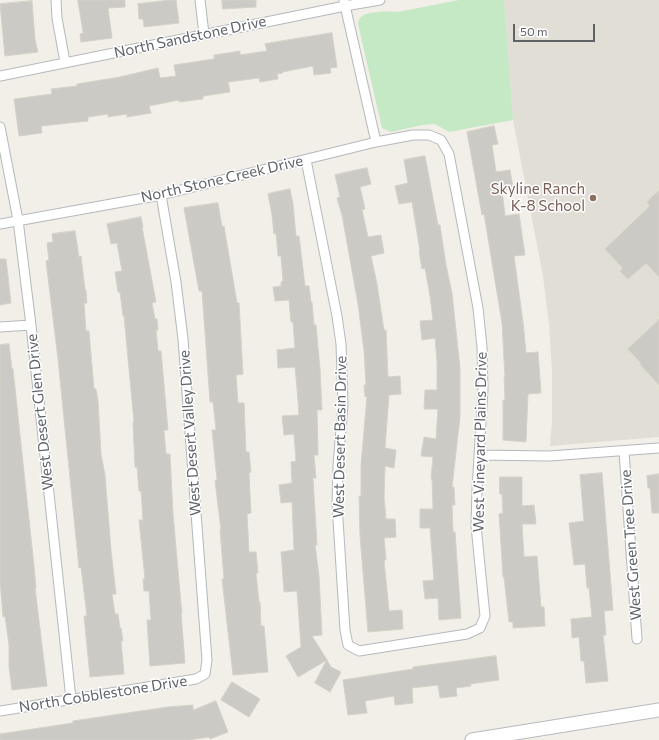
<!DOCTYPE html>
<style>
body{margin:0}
#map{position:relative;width:659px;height:740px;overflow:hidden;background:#f1efe8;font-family:Commissioner,sans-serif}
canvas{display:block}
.scale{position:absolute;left:513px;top:24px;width:82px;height:18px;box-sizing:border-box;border:2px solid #5f6368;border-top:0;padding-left:5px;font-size:12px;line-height:14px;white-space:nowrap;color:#5f6368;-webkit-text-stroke:3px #fff;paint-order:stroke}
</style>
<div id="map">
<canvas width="659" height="740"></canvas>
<div class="scale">50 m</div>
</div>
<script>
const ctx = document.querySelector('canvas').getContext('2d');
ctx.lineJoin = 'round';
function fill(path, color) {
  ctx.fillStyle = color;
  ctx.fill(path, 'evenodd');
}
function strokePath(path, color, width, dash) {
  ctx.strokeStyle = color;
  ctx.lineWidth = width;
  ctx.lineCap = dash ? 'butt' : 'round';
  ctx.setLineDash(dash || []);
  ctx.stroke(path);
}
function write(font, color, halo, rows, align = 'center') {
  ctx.font = font + ' Commissioner,sans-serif';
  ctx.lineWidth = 3;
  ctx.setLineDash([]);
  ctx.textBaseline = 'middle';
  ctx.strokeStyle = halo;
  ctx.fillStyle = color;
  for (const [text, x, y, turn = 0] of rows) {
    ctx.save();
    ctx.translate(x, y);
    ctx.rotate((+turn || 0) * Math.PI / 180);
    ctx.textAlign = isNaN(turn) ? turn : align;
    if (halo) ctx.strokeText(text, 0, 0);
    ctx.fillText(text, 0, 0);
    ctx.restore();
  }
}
fill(new Path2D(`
 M504,0H659V437L550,446L552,421V372L549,324L543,276L513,120Z`), '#e1ded6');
fill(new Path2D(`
 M459,0H504L513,120L449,132L435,124L422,125L391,132L382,128L358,24C358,23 359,19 360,18C365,11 389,11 398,12Z`), '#c5e8c5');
const building = new Path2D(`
 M78,0H125V7L108,8L112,38L81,42L80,34L83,33Z
 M171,0H176L179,23L144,27L143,19H139L138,4Z
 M222,0H256V7L223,9Z
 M32,1L35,40L38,52L5,56L0,4Z
 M332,33L337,67L330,68L331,73L314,75L313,66L282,72L283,73L277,74L278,79L260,82L259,78L228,82L230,92L203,96V99L179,102V100L149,106L151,113L127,117V114L108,117V114L88,117V121L41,126L42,133L19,136L14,99L52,94L51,89L77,86V84L120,77L158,68L160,78L176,76L174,65L214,59V55L228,53L240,51V55L267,51L265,44Z
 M494,126L498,144L492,145L496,172L510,170L513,188L502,190L505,216L519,214L525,255L514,256L523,322L526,353L538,352L541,393L528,394L526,442L503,440V400H505L504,377H505L502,323L484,214L482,215L467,132Z
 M425,156L438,225H440L446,265L452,293L460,368V417L452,487H454L455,505H452L453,532H455L461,618L439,620L438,598L425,599L423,581L434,580L430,528H420V509H433L432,479H431L433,457L421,456L424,437L436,439L438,409H424L425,390H437V361L435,338L422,340L420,321L433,320L430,296L425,268L422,269L419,251H420L412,202L399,204L395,186L408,183L404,160Z
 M367,168L371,184L360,187L365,209L362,210L368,237L381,235L384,253L371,256L377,284L384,330H386L388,377L400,376L401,394L389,395L385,448L396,450L394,468L385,466L384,497L386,519H395L396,537L384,538L386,560H384L389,611L402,610L403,629L368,632L360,536L359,496H361V465L367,396L365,397L364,385H366L364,350L358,304L342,215L337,198L340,197L335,175Z
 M290,189L293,204L296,236H299L305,286H309L311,302H312L314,325H316L320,369L322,410H317L318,455H314L316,478H313L317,545H315L319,576L322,635L312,636L327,660L298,677L286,656L301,647L297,591L284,592L281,552L294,550L292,502L281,503L279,485L292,483L291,462L296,461L294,434L284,435L282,416L299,415L297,389L295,367L278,368L277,350L295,348L293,322H291L289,300L275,301L273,287L281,286V282L283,281L281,256H278L276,233L274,234L272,215L268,194Z
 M659,191V277L646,263L628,279L620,271L623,268L605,249L650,206L647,202Z
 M218,203L222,227L224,226L237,303H239L243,374L236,375L238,403H244L246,452H249L251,472L249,473L251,513L247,514L249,552H256L258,573H256L259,602H260L261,626H264L268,672L233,675L222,579H224L220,530H221L215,481L217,480L212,430H216L213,402H210L202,291H199L184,208Z
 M141,217L143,227H142L156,302L152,303L155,319H157L158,330H156L158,351H161L168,430H164L166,454H170L173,514L181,604L182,613H181L185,663L150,666L147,620H151L149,591H144L143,579H145L139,520H143L141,491H139L137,467H135L133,422H134L124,316H123L120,292H118L115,272L122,271L117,243L111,244L107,224Z
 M75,231L79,257L81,256L85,290H86L87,303H84L86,331H89L94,389H96L98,401L101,454L105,475L111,550L116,594H112L115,614H118L120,628H121L123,641H121L124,674L90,677L84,616H87L81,567L79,568L58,359L46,261L49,260L47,243L53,242L52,234Z
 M0,259H6L11,303L0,305Z
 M659,320V385L640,364L641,363L628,349Z
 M9,344L12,369H13L34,566L36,588H35L47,686L12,690L9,667V645L5,616L3,617L0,580V345Z
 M602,473L613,610L604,611L606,635H603L608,681L586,683L584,661H581L579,637L572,638L571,619L592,617L589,588H587L585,564L574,565L569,523L584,521L580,475Z
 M659,474V513H652L650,488H648L647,476Z
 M500,477H522V506L534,505L536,524H522L524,557L537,556L541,607H544L545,626L513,628V622H509L504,577H503L499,514L503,513L502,494H500Z
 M496,656L499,680L470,684L471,686L456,688L457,696L440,698L438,685L412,688L413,703L395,705L394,696L365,701L367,713L348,715L343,680L413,669V667L435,664Z
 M327,660L331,667L341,672L330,692L315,683Z
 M232,682L260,699L249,717L221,700Z
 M216,701L228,732L210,739L209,737L189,740H0V734L73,723V721L168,707L193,705V710Z`);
fill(building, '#cccac5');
strokePath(building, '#d6d1c6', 1);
const minor = new Path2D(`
 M56,0L57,18L65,62
 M200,0L204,34
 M344,1L376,142
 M0,76L345,6L380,0
 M0,127L18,220L31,325L71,699
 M0,224L161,195L376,142L413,135H429L441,140L449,154L478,308L482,347L483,389L477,490L476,526L485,616L480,628L467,634L359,651L348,645L345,630L337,504L338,466L343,404L341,344L337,316L306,160
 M0,327L31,325
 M624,451L637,639
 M479,455L549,456L659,448
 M0,711L196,679L205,674L207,660L183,339L176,282L161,195`);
const secondary = new Path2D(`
 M472,740L659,710`);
strokePath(minor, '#b5b8bc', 11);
strokePath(secondary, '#b6babf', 15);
strokePath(minor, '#fff', 9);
strokePath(secondary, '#fff', 13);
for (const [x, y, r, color] of [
 [593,198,4,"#8d6e63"]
]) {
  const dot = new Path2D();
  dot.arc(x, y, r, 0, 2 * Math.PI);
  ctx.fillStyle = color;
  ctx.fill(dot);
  strokePath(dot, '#fff', 1.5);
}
write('15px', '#5f6368', '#fff', [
 ["North Sandstone Drive",190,37,-12],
 ["North Stone Creek Drive",222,179,-13],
 ["West Desert Glen Drive",40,412,-96],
 ["West Desert Valley Drive",190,433,-94],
 ["West Desert Basin Drive",340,437,-89],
 ["West Vineyard Plains Drive",480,442,-89],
 ["West Green Tree Drive",631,545,-94],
 ["North Cobblestone Drive",103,694,-9]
]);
write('15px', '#785e54', '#fff', [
 ["Skyline Ranch",585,189],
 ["K-8 School",585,206]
], 'right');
</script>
